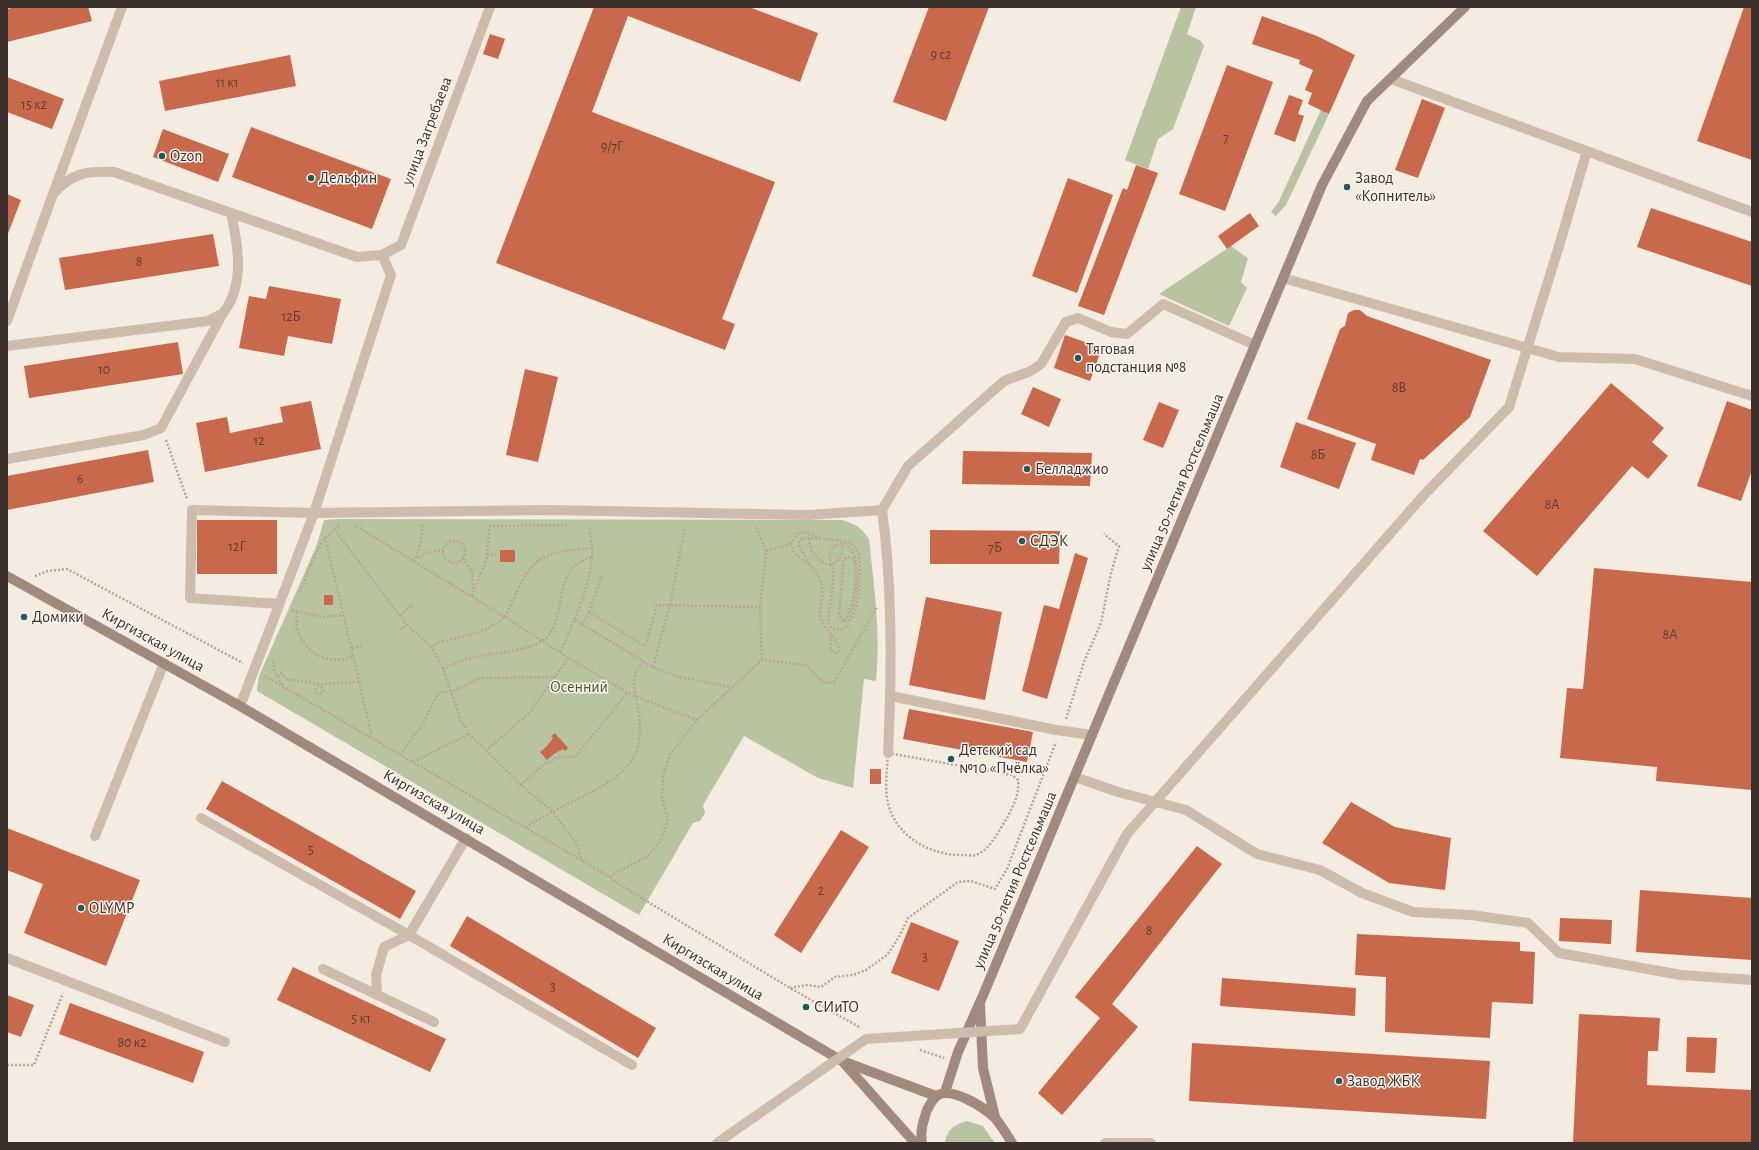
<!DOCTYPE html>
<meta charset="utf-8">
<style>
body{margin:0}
#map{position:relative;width:1759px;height:1150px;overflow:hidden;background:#f4ebe1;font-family:"Alegreya Sans",sans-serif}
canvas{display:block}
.frame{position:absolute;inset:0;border:8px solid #3b302b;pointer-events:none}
</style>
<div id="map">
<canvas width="1759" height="1150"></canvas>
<div class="frame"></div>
</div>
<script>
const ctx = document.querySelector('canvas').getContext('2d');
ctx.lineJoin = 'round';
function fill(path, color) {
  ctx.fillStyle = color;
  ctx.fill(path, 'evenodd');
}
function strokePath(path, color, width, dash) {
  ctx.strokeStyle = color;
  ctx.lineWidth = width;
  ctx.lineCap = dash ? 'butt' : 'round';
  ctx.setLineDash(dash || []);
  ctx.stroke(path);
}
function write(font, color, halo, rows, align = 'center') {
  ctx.font = font + ' "Alegreya Sans",sans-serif';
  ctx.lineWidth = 3;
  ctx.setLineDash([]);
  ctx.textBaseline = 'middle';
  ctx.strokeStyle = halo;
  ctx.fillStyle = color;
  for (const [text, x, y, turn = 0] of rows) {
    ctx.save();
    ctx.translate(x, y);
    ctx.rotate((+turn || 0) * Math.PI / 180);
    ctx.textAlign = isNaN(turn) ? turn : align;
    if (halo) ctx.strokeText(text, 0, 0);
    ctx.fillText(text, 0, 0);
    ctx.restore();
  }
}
fill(new Path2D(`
 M1181,7H1196L1187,34L1201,41L1204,46L1173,129L1158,139L1148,169L1125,160Z
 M1321,110L1329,114L1286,205L1276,216L1271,212L1279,201Z
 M1231,246L1248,258L1241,282L1247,288L1229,326L1159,294Z
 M340,519L842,520C855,524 861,527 869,539C874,587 881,633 876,681L864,679L853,788L818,778L744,736L703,805L705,813L700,821L693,823L639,915L257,691L259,676L316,547L324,520Z
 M967,1121L983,1126L995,1143H945C947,1129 954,1125 967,1121Z`), '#b8c4a0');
fill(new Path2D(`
 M15,7H88L92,21L7,42V9Z
 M594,7H749L818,33L800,82L628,16L592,112L775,182L722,319L735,324L725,350L496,263Z
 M929,7H989L946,121L893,102Z
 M1744,7H1752V160L1697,141Z
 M1262,16L1317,36L1355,55L1329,114L1308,104L1312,93L1305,90L1313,70L1299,64L1300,60L1252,44Z
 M490,34L505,39L498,59L483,54Z
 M290,55L296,86L165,111L159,81Z
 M1227,65L1273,82L1225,211L1179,194Z
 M7,77L64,99L52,129L7,112Z
 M1289,95L1303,100L1298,114L1304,116L1295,142L1274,134Z
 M1422,99L1445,108L1418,178L1395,170Z
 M251,127L391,179L372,229L232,177Z
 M163,129L229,154L218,182L153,157Z
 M1136,165L1158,173L1104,315L1078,306L1123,188L1127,190Z
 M1068,178L1113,195L1077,293L1032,276Z
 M7,194L21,200L7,236Z
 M1651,208L1752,242V286L1637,247Z
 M1250,213L1259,226L1227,249L1218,236Z
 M213,234L219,266L65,290L59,258Z
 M269,286L341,299L332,344L288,336L284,356L239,348L249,296L266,299Z
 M1354,310H1360L1367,316L1491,360L1470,417L1423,460L1420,459L1414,475L1371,460L1376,444L1307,419L1340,329L1345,326L1348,313Z
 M1065,335L1102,348L1090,381L1054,368Z
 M178,342L183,374L29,398L24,366Z
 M525,369L558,377L538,462L506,455Z
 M1611,383L1664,428L1652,442L1668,456L1648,479L1632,466L1537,576L1483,531Z
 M1033,387L1061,399L1049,427L1021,414Z
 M311,401L321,449L205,472L196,423L227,417L230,433L283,422L280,407Z
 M1727,401L1752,410V470L1741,501L1697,486Z
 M1159,402L1179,410L1163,448L1143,440Z
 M1296,422L1356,443L1339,489L1280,467Z
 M148,450L154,482L7,510V476Z
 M963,451L1092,453L1090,486L962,484Z
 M197,520H277V574H197Z
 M930,530L1060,531L1059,564H930Z
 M500,550H515V562H500Z
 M1075,553L1088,558L1047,699L1022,691L1044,605L1059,609Z
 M1594,568L1752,582V790L1656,781L1657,767L1560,758L1567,688L1583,689Z
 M324,595H333V605H324Z
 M926,597L1002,612L985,700L909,685Z
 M909,709L1033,732L1027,762L903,739Z
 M555,733L568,748L565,751L563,749L554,754L547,760L540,752L547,746L553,738L551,736Z
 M870,769H881V784H870Z
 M222,781L416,891L400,919L206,809Z
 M1351,802L1395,827L1451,838L1445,890L1389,883L1322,843Z
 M7,828L140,880L106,966L24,933L43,884L7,870Z
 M841,830L869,847L801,953L774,935Z
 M1197,846L1222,864L1112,1004L1138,1027L1062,1115L1038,1093L1100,1018L1075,997Z
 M1640,890L1752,898V960L1636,952Z
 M467,916L656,1028L638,1058L450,946Z
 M1560,918L1612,920L1611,944L1559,941Z
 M911,922L959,941L939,991L891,973Z
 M1357,934L1520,942V951L1535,952L1533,1004L1492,1002L1490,1038L1385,1032L1386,977L1355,975Z
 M293,967L446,1039L430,1072L277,1000Z
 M1222,978L1356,988L1355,1016L1220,1006Z
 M7,995L34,1005L21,1037L7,1032Z
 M70,1003L204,1052L193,1083L59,1034Z
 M1579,1014L1660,1018L1658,1051H1648L1647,1085L1752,1090V1143H1573Z
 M1687,1037L1717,1038L1715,1073L1686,1072Z
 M1192,1043L1490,1061L1486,1119L1189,1101Z`), '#c8694b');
strokePath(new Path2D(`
 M166,440L187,499
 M356,526L505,617L568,658L634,696L697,720
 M489,526L570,525
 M756,527L766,551L760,607L762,660
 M334,529L407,625L432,647L443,669L461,721L471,736L521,785L552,811L577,844L582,861
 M325,537L371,732L369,736
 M809,538C809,551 817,561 829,565C840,562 844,554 842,543
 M821,539L804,532L797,534L791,544C794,558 810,562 817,574C829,593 817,603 821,619C825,631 838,638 839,651L836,653L830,650L831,633
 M443 552a11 11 0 1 1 22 0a11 11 0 1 1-22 0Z
 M766,551L791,544
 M487,554L497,555
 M416,557L419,558L426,553L443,550
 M463,558L472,571L473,587L475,589
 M415,562L420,544L423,525
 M810,564L799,547V541L802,538C811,538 844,539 851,544C855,547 858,552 859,557C863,573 858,644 830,627L828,622L834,574L829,554L835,545L843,543C866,555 857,601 848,620L844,622L841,620L839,615L842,582L843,561L847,557L854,559C859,576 853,601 847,617L844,619L839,615
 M35,576L48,571L67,569L243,663
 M300,592C310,569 317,538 340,526
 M472,596L486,561L490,526
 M292,610L321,617L345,615
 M297,612C292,646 323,669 354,656
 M589,612L602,575
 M400,615L413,605
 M575,620L653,667L679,677L731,687
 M582,624L589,612L645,646L657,605L760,607
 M400,630L407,625
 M432,647L437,643C459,637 488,633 505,617C513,602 523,574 535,563C550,551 574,550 592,548
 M352,648L362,645
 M560,652C574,622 589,589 592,556C593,546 590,535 589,525
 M273,661L275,673L283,685
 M653,667L670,605L685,527
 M443,669C453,665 461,660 471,658C490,653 535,651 547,637C569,612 550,569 592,557
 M265,676L610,877L620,885L790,988L861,1028
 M277,676L282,673L287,679L320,684L359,682
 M315 690a4 4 0 1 1 8 0a4 4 0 1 1-8 0Z
 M1066,719L1084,662L1101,623L1111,573L1119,546L1104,534
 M486,751L531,711L568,658
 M888,753L1012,775L1018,780C1020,794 1013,806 1007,818C999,830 991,849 976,855C973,856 967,855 964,855C933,856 899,839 889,807C884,790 887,771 888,753Z
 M400,755L424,722L437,695L442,692H450L481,678L556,677
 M413,762L469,734
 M521,785L543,765L559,757H575L628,692
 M526,828C531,822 540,819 547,815C576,797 634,780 639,742C643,721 634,699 634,678L637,669L644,661
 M610,877L617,872L647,857L661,840L668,820L662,797L663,775L670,755L697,720L762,660L805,665L824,683L834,682L877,607
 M790,988L807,985L821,987L835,977L853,975L866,970L887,955L899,937L908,918L958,882L971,881L995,889L1007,869L1056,742
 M920,1050L944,1058
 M7,1065H34L63,993`), '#b9a596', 2.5, [2, 2]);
strokePath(new Path2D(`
 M1391,79L1752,212
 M53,194L122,7
 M1559,246L1587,151
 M382,255L391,275L314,513L549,510L808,515L882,510L908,466L1004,381L1031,371L1041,364L1066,322L1078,318L1111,332L1127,334L1163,304L1255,345
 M1283,278L1559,357L1635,359L1752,396
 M7,346L208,321C212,318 220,316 224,312C245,284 238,245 231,213
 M7,459L144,435L161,428L223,313
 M882,510C893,589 892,673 888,753
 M891,696L1056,730L1092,735
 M240,706C265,642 290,577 314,513L192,510L190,598L279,604
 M1075,777L1118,792L1186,810L1257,854L1320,870L1362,893L1413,912L1471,915L1528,923L1559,953L1681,975L1752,980
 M201,818L409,935L632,1065
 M95,836L164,663
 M7,958L225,1042
 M323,969L434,1022
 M377,995L376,975L384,947L409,935L466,838
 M1105,1143H1151`), '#cdbbac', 10);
strokePath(new Path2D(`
 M7,321L53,194C73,172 87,171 114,172L357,257L382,255L401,245L490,7`), '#cdbbac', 10);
strokePath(new Path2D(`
 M7,576L240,706L842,1061L936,1096
 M980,1005L983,1068L995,1117
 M843,1062L915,1143
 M945,1092L958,1052L984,993L1322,185L1367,101L1465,7
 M922,1143C920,1131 923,1122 927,1110C929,1106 933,1098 938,1095C952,1087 984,1107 995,1118C1001,1125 1007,1135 1012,1143`), '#a18a7d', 10);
strokePath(new Path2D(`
 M717,1143L866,1039L1020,1029L1127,834L1423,496L1509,407L1559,246`), '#cdbbac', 10);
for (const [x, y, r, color] of [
 [162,156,4,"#1f5a5e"],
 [311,178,4,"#1f5a5e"],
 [1347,187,4,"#1f5a5e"],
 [1078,358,4,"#1f5a5e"],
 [1027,469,4,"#1f5a5e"],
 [1022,541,4,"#1f5a5e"],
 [24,617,4,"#1f5a5e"],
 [951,759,4,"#1f5a5e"],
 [81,908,4,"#1f5a5e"],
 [806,1007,4,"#1f5a5e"],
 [1339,1081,4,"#1f5a5e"]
]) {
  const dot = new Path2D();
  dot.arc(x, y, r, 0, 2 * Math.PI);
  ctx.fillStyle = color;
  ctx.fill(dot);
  strokePath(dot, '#fbf5ee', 1.5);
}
write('14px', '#5e3e33', null, [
 ["9 с2",941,55],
 ["11 к1",227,83],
 ["15 к2",34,105],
 ["7",1226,138],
 ["9/7Г",612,147],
 ["8",139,262],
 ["12Б",291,317],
 ["10",104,370],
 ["8В",1399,388],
 ["12",259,441],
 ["8Б",1318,455],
 ["6",80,479],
 ["8А",1552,505],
 ["12Г",237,547],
 ["7Б",995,548],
 ["8А",1670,635],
 ["5",311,850],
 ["2",821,891],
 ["8",1149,931],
 ["3",925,957],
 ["3",553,987],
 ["5 к1",361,1019],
 ["80 к2",132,1043]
]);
write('16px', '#3b302b', '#fbf5ee', [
 ["улица Загребаева",427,131,-69],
 ["улица 50-летия Ростсельмаша",1182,482,-67],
 ["Киргизская улица",153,640,29],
 ["Киргизская улица",434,802,30],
 ["улица 50-летия Ростсельмаша",1015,880,-67],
 ["Киргизская улица",713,967,31]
]);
write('16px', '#3b302b', '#fbf5ee', [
 ["Ozon",170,156],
 ["Дельфин",319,178],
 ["Завод",1355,178],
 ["«Копнитель»",1355,196],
 ["Тяговая",1086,349],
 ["подстанция №8",1086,367],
 ["Белладжио",1035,469],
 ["СДЭК",1030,541],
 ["Домики",32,617],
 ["Детский сад",959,750],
 ["№10 «Пчёлка»",959,768],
 ["OLYMP",89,908],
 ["СИиТО",814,1007],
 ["Завод ЖБК",1347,1081]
], 'left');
write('16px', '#4a5a2e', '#fbf5ee', [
 ["Осенний",579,687]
]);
</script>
